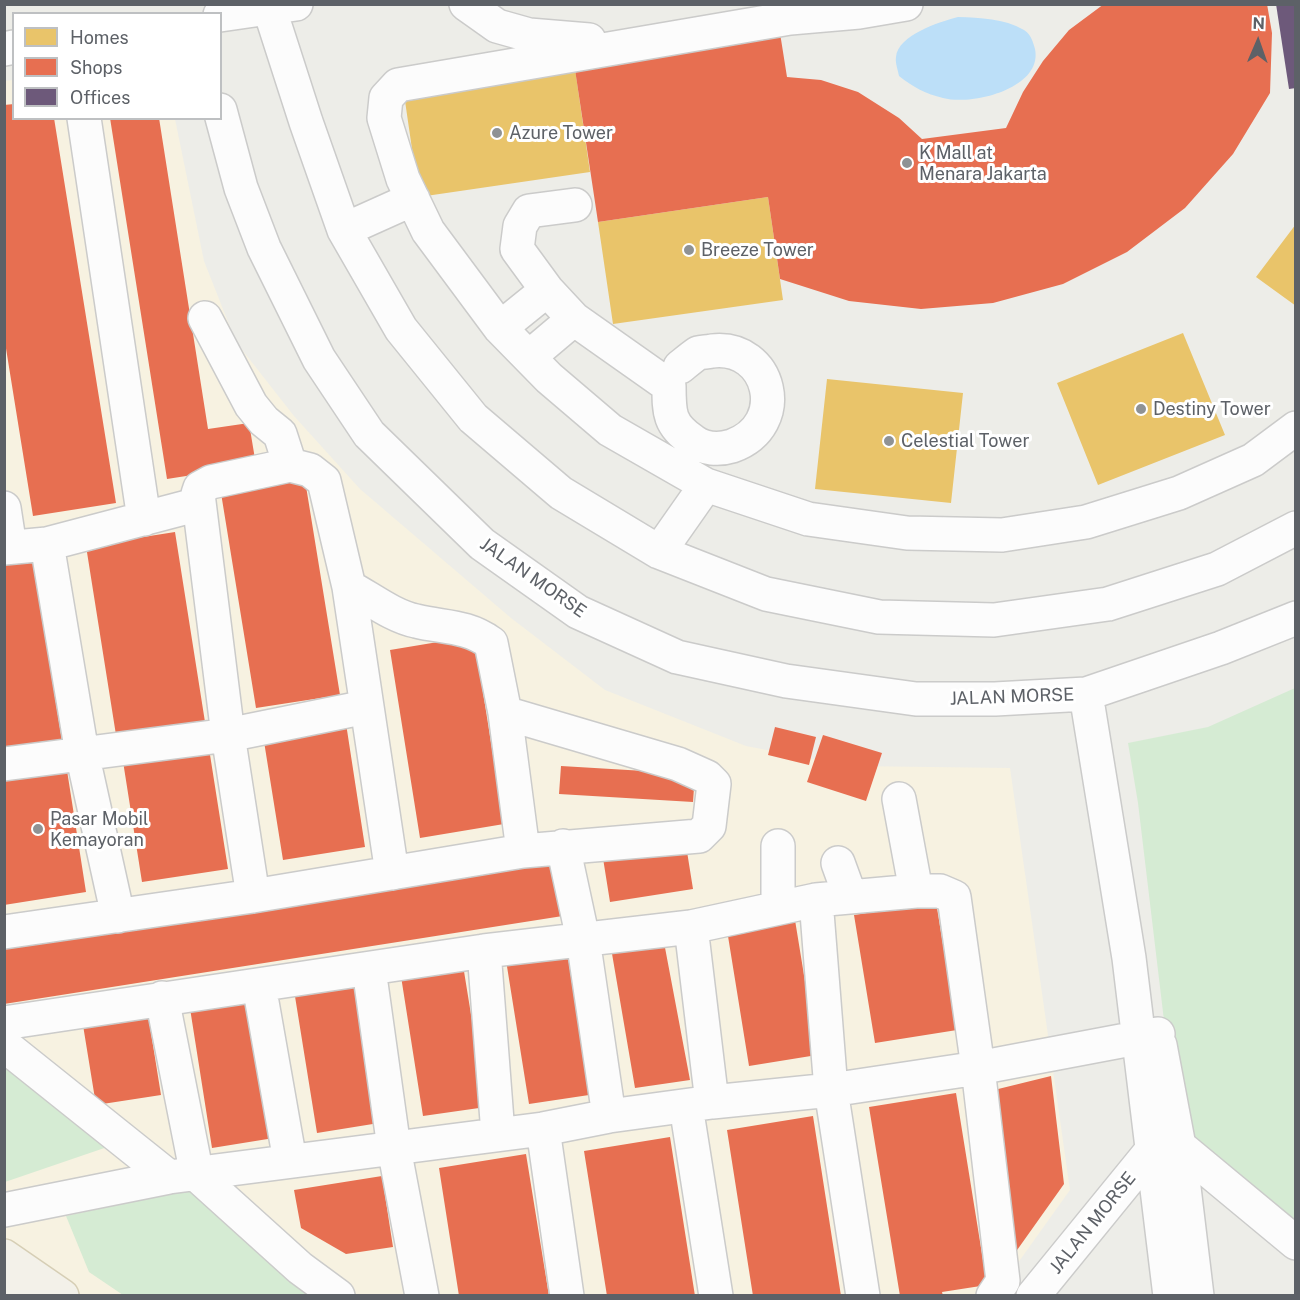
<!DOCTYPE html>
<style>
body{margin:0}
#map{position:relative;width:1300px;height:1300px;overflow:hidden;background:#edede8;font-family:"Public Sans",sans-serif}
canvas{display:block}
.frame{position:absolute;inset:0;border:6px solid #5d6167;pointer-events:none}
.legend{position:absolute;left:12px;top:12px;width:210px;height:108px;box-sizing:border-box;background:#fff;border:2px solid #bec0c2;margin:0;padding:8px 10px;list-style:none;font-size:18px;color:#5d6167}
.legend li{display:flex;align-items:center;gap:12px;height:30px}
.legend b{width:30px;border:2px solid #bec0c2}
.north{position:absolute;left:1228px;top:12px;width:60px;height:60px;-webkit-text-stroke:4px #fff;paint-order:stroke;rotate:2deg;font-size:16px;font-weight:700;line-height:24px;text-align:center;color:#5d6167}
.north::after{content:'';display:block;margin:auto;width:21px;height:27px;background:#5d6167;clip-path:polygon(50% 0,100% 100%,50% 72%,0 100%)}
</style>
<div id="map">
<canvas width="1300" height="1300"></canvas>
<div class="frame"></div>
<ul class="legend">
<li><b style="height:16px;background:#e9c46a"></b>Homes</li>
<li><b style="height:16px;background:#e76f51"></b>Shops</li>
<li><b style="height:16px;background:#6d597a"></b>Offices</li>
</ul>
<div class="north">N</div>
</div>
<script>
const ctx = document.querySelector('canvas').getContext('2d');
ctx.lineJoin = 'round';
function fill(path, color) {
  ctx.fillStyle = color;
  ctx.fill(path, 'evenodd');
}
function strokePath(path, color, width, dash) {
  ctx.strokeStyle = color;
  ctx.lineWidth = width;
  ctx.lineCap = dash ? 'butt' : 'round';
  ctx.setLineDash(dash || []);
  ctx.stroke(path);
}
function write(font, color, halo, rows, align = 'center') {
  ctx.font = font + ' "Public Sans",sans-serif';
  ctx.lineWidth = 6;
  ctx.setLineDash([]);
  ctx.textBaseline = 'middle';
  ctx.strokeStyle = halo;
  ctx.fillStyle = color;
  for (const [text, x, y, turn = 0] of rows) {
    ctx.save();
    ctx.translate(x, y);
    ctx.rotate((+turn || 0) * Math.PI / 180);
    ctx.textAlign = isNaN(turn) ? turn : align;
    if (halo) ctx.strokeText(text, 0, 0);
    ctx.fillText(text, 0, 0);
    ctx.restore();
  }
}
fill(new Path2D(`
 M13,80L14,118L175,119L204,261L236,342L294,416L360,489L511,618L605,690L746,746L851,766L1010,768L1070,1190L995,1295L62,1296L5,1256L4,81Z`), '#f7f2e1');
fill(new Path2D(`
 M1295,688V1244L1179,1146L1138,803L1128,743L1208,727Z
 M5,1062L119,1143L5,1182Z
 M191,1189L327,1295H123L89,1272L66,1216Z`), '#d5ebd3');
fill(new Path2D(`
 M958,17C981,18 1003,18 1024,30C1031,34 1033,42 1035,49C1043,88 973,106 943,98C926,94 913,87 899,76C898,70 895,63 896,57C898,35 939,22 958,17Z`), '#bcdff8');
fill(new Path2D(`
 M575,69L590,172L419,197L404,94Z
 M768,197L783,300L613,324L598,222Z
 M1296,224V306L1256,277Z
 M1183,333L1225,435L1098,485L1057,383Z
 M827,379L963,393L951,503L815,489Z`), '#e9c46a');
fill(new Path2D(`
 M1104,4H1267L1272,33L1270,93L1233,154L1185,208L1127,252L1063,284L993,303L921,309L849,301L780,279L768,197L598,222L574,63L780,33L787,77L821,80L858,92L899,118L922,139L1006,128L1023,92L1043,61L1069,30Z
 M14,104V118H54L116,503L33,516L4,336V105Z
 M110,118H159L208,429L249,423L256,465L167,479Z
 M305,480L340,695L256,708L221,493Z
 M175,532L205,722L116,735L86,546Z
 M32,553L62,741L4,750V558Z
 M474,636L504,824L420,838L390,650Z
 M345,717L365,847L283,860L262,729Z
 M775,727L816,737L809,765L768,755Z
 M823,735L882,753L866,801L807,782Z
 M208,742L228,869L142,882L122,755Z
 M66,764L86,892L4,905V774Z
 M561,766L695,774L693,802L559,794Z
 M685,839L693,889L610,902L602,852Z
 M553,860L569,915L4,1004V946Z
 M936,902L957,1030L875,1043L854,915Z
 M795,920L817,1055L749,1066L727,930Z
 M663,937L690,1080L635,1088L610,942Z
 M566,944L589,1095L529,1104L505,954Z
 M462,959L486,1107L423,1116L400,970Z
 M355,974L379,1123L317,1133L293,984Z
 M257,991L280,1137L212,1148L189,1002Z
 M147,1008L161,1095L96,1105L82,1019Z
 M1051,1076L1064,1184L1010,1260L986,1092Z
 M956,1093L987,1285L942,1292L943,1296H900L869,1107Z
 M813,1116L841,1296H753L727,1130Z
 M670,1137L695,1296H607L584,1151Z
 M526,1154L549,1296H459L439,1168Z
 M382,1176L393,1247L346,1254L301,1228L294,1190Z`), '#e76f51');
fill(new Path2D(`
 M1276,4H1296V88L1289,89Z`), '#6d597a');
const minor = new Path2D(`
 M268,4L306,122L344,230L401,329L473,418L561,493L659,552L766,594L879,617L994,620L1108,604L1217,569L1296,528
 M466,4L497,26L529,35L589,40
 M906,4L859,12L790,18L398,85L386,98L384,118L403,179L428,231L500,328L549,378L610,430L706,485L808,519L907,533L1002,535L1086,522L1179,493L1253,460L1296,428
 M220,15L296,4
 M4,49L14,47
 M220,110L241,188L264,248L319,359L369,434L482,544L578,612L677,657L786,681L916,699H995L1086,694L1221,648L1296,618
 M84,118L144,519
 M344,230L413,199
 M547,290L574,319L669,386C669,413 669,425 693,441C704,449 719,450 732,446C791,425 771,344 712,351C708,352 702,352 698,353C692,357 685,363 680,367
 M205,318L251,405L264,421L280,434L290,465
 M500,328L547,290L517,249L520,226L529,211L575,205
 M529,357L574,319
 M4,508L10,547
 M47,544L82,753L118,916
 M4,548L47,544L199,504
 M659,552L706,485
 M349,587C370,598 392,616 416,621C444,628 466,625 491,643L505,713L523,851
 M1086,694L1129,958L1170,1296
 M4,764L228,735L366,707
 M899,799L916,891
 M563,846L583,939L609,1116
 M838,863L850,896
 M253,896L228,735L198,494L200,488L211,482L290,465L310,470L324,481L349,587L392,873
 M816,900L831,1090L863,1296
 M778,907V846
 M691,927L712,1102
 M4,932L253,896L523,851L699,836L709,826L714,784L707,777L678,764L505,713
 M484,951L498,1134
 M369,969L394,1148L422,1296
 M259,985L290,1161
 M162,998L197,1175L300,1268L338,1296
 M4,1023L484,951L691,927L816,900L916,891H940L954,897L978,1068L1003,1281L993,1296
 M4,1045L169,1177
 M1160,1045L1179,1146L1197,1296
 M686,1106L716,1296
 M543,1129L567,1296
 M1179,1146L1296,1243
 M4,1210L169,1177L543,1129L609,1116L712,1102L831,1090L978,1068L1158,1034
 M1033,1296L1152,1150`);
const major = new Path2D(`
 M4,1256L62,1296
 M4,1288L15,1296`);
strokePath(minor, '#cbcbca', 36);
strokePath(major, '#d6ceb5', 36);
strokePath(minor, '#fcfcfc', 33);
strokePath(major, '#f3f1e9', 33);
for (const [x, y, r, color] of [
 [497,133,6,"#8f9294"],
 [907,163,6,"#8f9294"],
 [689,250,6,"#8f9294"],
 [1141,409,6,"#8f9294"],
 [889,441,6,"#8f9294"],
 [38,829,6,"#8f9294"]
]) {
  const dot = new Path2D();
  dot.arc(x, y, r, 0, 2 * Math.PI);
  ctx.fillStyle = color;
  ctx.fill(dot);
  strokePath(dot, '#fff', 2);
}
write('18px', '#5d6167', '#fff', [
 ["Azure Tower",509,133],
 ["K Mall at",919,153],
 ["Menara Jakarta",919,174],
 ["Breeze Tower",701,250],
 ["Destiny Tower",1153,409],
 ["Celestial Tower",901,441],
 ["Pasar Mobil",50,819],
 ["Kemayoran",50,840]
], 'left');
write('18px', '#5d6167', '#fff', [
 ["JALAN MORSE",533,578,35],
 ["JALAN MORSE",1012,697,-2],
 ["JALAN MORSE",1093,1223,-51]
]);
</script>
